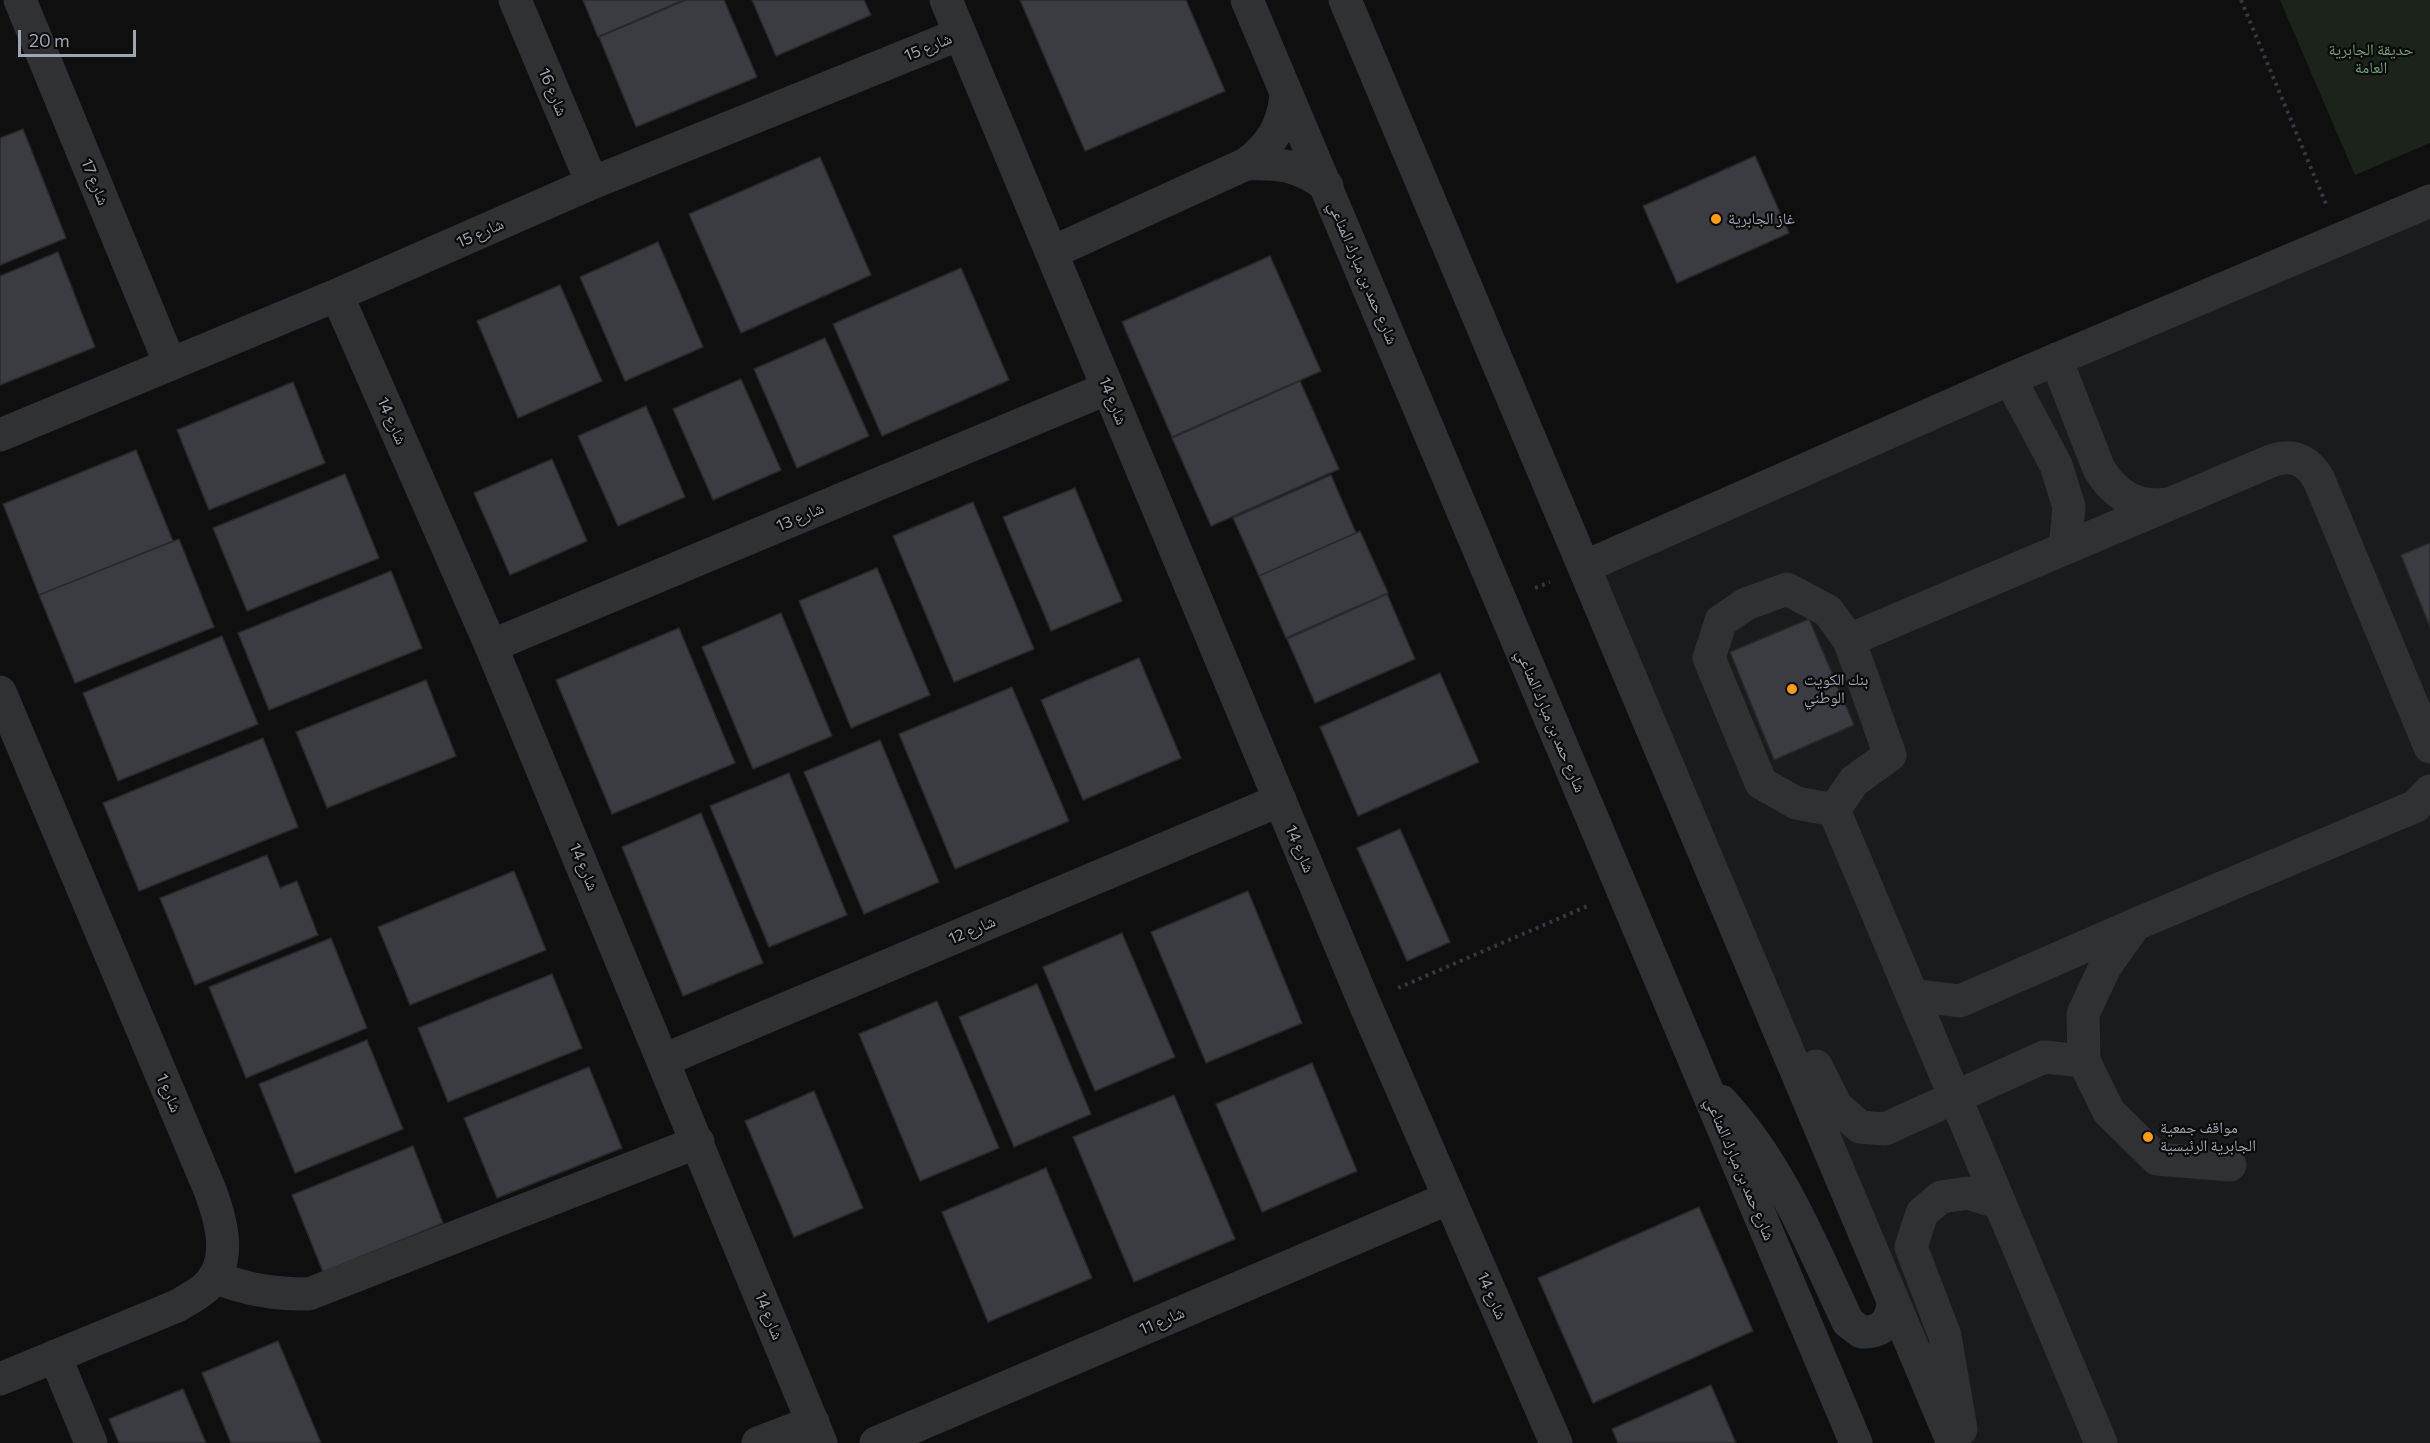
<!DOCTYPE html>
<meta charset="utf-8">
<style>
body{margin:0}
#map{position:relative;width:2430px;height:1443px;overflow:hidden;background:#0f0f10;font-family:Commissioner,sans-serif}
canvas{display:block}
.scale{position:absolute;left:18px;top:30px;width:118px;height:27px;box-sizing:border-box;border:3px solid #9ea6b3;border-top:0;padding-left:8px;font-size:18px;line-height:21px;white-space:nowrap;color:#9ea6b3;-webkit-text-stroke:4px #0a0a0b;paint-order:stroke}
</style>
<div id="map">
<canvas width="2430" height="1443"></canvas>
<div class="scale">20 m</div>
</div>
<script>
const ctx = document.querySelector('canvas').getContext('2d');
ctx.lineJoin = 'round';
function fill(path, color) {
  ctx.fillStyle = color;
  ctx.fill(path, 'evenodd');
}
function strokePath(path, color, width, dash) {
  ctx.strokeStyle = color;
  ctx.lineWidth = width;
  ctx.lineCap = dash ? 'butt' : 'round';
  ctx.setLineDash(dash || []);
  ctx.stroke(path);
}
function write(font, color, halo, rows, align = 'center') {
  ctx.font = font + ' Commissioner,"Noto Naskh Arabic",sans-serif';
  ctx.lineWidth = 4.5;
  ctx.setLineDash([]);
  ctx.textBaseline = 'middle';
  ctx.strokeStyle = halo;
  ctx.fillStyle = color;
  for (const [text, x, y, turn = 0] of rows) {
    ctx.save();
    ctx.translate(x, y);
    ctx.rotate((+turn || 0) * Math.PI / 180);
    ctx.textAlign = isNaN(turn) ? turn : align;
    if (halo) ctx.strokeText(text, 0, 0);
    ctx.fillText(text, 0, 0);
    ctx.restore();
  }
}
fill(new Path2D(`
 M2430,204V1443H1953L1584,567Z`), '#1a1b1d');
fill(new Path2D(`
 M2280,0H2430V143L2355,175Z`), '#1b231b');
const building = new Path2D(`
 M583,0H683L598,37Z
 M686,0H724L757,77L636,127L599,37Z
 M752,0H864L871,15L776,56Z
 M1020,0H1186L1225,91L1085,151Z
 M23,129L66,238L0,265V138Z
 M1755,156L1789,233L1677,283L1643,206Z
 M820,157L871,275L741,333L689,214Z
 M658,242L703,347L625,381L580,277Z
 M58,252L95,347L0,385V276Z
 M1270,256L1321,371L1172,437L1122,322Z
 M961,268L1009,380L882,436L833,324Z
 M560,285L602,381L518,418L477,321Z
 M825,338L869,436L797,468L754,369Z
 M741,379L781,470L713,500L673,409Z
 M1300,381L1339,469L1211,526L1172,438Z
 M293,382L325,463L209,510L177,430Z
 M646,406L685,497L618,526L578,436Z
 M136,450L173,541L39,595L3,504Z
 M552,459L587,541L510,575L474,493Z
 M345,474L379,558L247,611L213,528Z
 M1331,475L1356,533L1259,576L1233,518Z
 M1075,488L1122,601L1051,631L1003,517Z
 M973,502L1034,649L954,682L893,536Z
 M1360,531L1388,593L1286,638L1259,576Z
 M179,539L214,627L75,683L39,595Z
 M2430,543V627L2401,555Z
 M877,568L930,695L851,728L799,601Z
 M391,571L422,648L269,710L238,633Z
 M1387,594L1415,659L1315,703L1287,639Z
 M781,613L832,736L753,769L702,647Z
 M1809,619L1854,725L1774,760L1730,652Z
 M679,628L735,763L612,814L556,680Z
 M222,636L258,724L118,781L83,693Z
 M1139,658L1181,758L1083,800L1041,700Z
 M1440,673L1479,762L1358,816L1320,727Z
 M426,680L456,756L327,808L296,732Z
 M1012,687L1069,821L955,869L899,734Z
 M263,738L298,827L139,891L103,803Z
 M880,740L939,882L864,914L804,772Z
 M789,773L847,915L769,947L710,806Z
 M701,813L763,963L683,996L622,847Z
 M1400,829L1450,942L1407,961L1357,848Z
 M267,855L280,888L297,881L318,935L195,985L160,898Z
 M514,871L546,950L410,1005L378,927Z
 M1248,891L1302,1023L1206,1063L1151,932Z
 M1122,933L1175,1057L1095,1091L1043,967Z
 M331,938L367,1028L246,1078L209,987Z
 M552,974L582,1048L448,1102L418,1028Z
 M1037,984L1091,1114L1014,1147L959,1017Z
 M937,1001L999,1148L920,1181L859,1034Z
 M367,1040L403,1129L295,1173L259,1084Z
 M1312,1063L1357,1171L1262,1212L1216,1104Z
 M589,1067L622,1148L497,1198L464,1118Z
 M814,1091L863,1208L794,1237L745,1121Z
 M1174,1095L1235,1239L1134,1282L1073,1137Z
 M413,1146L443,1223L323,1272L292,1195Z
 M1046,1168L1092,1278L988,1322L942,1212Z
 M1699,1207L1753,1331L1593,1403L1538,1278Z
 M278,1341L321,1443H231L202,1373Z
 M1711,1385L1736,1443H1618L1612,1429Z
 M183,1389L206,1443H119L109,1419Z`);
fill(building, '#3b3c41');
strokePath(building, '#29292c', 1.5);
strokePath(new Path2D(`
 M2241,0L2326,204
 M1535,588L1550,582
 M1398,988L1590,905`), '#35383d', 4, [3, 4.5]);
strokePath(new Path2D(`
 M20,0L170,364
 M515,0L592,183
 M946,0L1364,1002L1556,1443
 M1247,0L1856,1443
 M1345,0L1953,1443
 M1246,164C1280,163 1299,165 1327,186
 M1053,252L1246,164C1271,146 1283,126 1286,95
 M337,295L491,646L821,1443
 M2056,359L2099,469C2115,495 2136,508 2167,504
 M2010,379L2056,465L2069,507L2065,548
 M0,435L337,295L592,183L960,34
 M1584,567L2010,379L2430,201
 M1787,589L1828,611L1849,640L1890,755L1854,781L1834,810L1796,803L1761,783L1709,658L1721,621L1746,604Z
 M1849,640L2271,461C2293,453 2308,460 2319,480L2430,747
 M491,646L1108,388
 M0,692L210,1190C221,1220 234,1263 205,1288C197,1295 187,1300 177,1306L0,1379
 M1834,810L2101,1443
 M2134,926L2105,967L2083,1014L2084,1061L2109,1112L2157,1159L2230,1165
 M1912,995L1960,1001L2134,925L2416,806L2430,791
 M664,1060L1280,800
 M1816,1066L1836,1106L1860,1127L1885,1129L2044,1057L2084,1061
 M1721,1101C1780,1164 1812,1246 1848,1322L1861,1332C1883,1333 1892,1321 1893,1301
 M214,1277C248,1290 273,1294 309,1294L698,1142
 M55,1356L91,1443
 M1961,1429L1945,1336L1911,1247L1922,1213L1941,1197L1968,1193L2000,1203
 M758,1443L813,1422
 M876,1443L1449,1198`), '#2f3135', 33);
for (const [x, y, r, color] of [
 [1716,219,6,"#ff9c18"],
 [1792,689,6,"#ff9c18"],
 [2148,1137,6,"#ff9c18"]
]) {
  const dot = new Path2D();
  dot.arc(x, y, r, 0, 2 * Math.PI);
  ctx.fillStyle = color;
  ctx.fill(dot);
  strokePath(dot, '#0a0a0b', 2);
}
write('16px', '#9ea6b3', '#0a0a0b', [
 ["شارع 15",928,47,-22],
 ["شارع 16",553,92,67],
 ["شارع 17",95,182,68],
 ["شارع 15",480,233,-24],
 ["شارع حمد بن مبارك المناعي",1363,273,67],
 ["شارع 14",1113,401,68],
 ["شارع 14",392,421,66],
 ["شارع 13",800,517,-23],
 ["شارع حمد بن مبارك المناعي",1551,721,67],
 ["شارع 14",1300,849,67],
 ["شارع 14",584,867,67],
 ["شارع 12",972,930,-23],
 ["شارع 1",169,1093,67],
 ["شارع حمد بن مبارك المناعي",1740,1169,67],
 ["شارع 14",1492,1296,66],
 ["شارع 14",769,1316,68],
 ["شارع 11",1162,1321,-23]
]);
write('16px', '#75a073', '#0a0a0b', [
 ["حديقة الجابرية",2371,50],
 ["العامة",2371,68]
]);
write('16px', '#9ea6b3', '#0a0a0b', [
 ["غاز الجابرية",1728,219],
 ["بنك الكويت",1804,680],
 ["الوطني",1804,698],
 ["مواقف جمعية",2160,1128],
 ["الجابرية الرئيسية",2160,1146]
], 'left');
</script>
